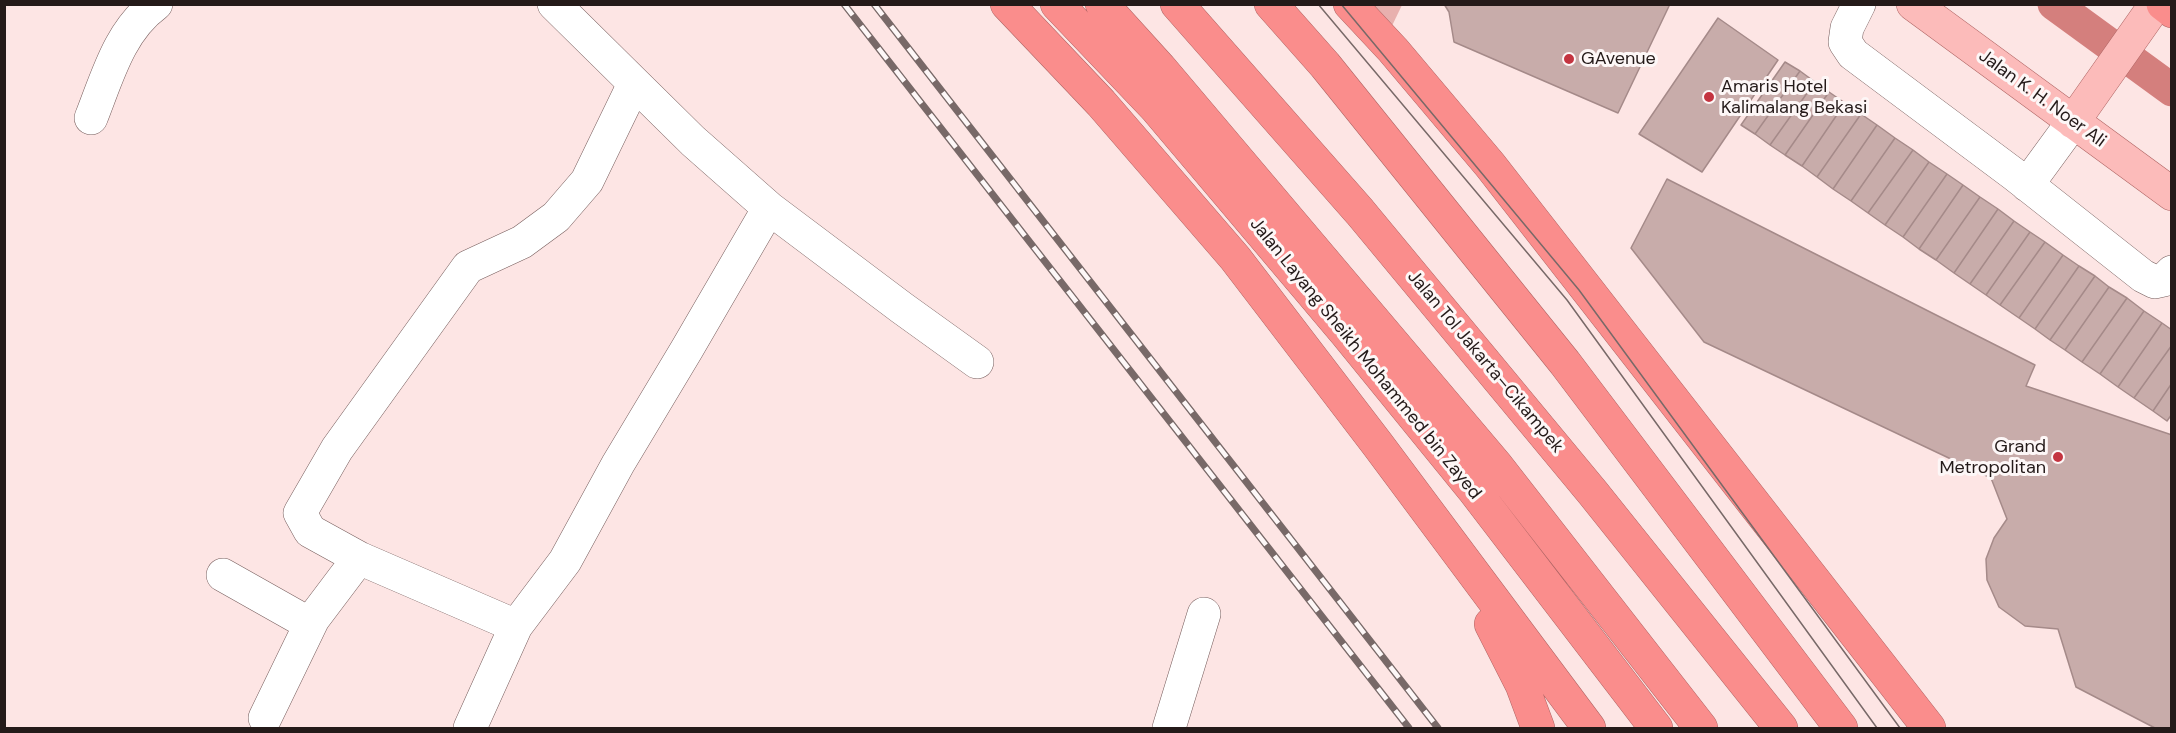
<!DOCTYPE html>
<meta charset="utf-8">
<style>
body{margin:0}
#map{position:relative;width:2176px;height:733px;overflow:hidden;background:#fde5e4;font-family:"DM Sans",sans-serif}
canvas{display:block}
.frame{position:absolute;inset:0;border:6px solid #241a19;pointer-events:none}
</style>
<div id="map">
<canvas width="2176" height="733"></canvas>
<div class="frame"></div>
</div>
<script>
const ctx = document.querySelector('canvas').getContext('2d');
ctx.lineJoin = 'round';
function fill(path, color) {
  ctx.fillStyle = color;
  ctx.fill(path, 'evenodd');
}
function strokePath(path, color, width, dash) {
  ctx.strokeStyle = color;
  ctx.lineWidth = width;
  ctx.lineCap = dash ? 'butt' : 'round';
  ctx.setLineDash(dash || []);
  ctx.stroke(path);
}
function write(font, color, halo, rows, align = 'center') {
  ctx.font = font + ' "DM Sans",sans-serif';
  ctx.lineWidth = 6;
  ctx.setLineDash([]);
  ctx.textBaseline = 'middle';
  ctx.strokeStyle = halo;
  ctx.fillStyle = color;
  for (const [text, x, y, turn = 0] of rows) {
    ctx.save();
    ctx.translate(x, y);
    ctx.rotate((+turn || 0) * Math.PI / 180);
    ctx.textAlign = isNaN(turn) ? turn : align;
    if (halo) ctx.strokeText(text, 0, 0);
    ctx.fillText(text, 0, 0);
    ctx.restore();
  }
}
fill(new Path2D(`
 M1365,5H1402L1390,30Z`), '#e8b0ae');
strokePath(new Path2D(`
 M2054,4L2172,90`), '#d47f7d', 33);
const building = new Path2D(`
 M1444,4H1670L1618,113L1454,42L1449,12Z
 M1718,18L1778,60L1702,172L1639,134Z
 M1785,62L1800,71L1755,134L1741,125Z
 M1800,71L1815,82L1770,145L1755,134Z
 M1815,82L1829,92L1785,155L1770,145Z
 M1829,92L1845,103L1802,166L1785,155Z
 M1845,103L1861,114L1817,177L1802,166Z
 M1861,114L1877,125L1833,189L1817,177Z
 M1877,125L1895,138L1851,201L1833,189Z
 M1895,138L1913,150L1868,213L1851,201Z
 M1913,150L1929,162L1885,225L1868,213Z
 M1929,162L1947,174L1903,237L1885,225Z
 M1947,174L1963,185L1919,249L1903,237Z
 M1667,179L2035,365L2026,386L2172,435V728H2155L2076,687L2058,629L2025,626L1999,607L1987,580L1986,559L1994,538L2007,519L1991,478L1704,342L1631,248Z
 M1963,185L1980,197L1936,260L1919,249Z
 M1980,197L1998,209L1954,273L1936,260Z
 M1998,209L2014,221L1970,284L1954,273Z
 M2014,221L2030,232L1986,295L1970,284Z
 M2030,232L2045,242L2000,305L1986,295Z
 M2045,242L2063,255L2019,318L2000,305Z
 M2063,255L2079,266L2035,329L2019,318Z
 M2079,266L2095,276L2050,340L2035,329Z
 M2095,276L2109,287L2065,350L2050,340Z
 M2109,287L2127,298L2082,362L2065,350Z
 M2127,298L2144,311L2100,374L2082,362Z
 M2144,311L2162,323L2118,387L2100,374Z
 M2162,323L2172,330V345L2134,398L2118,387Z
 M2172,345V383L2153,411L2134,398Z
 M2172,383V414L2167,421L2153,411Z`);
fill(building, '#c8acaa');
strokePath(building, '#a58a89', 1.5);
const minor = new Path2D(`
 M1859,4L1847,28L1845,42L1853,54L2015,175L2143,276L2155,282L2164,280L2172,272
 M91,118C107,78 119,31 156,4
 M2027,185L2073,122
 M769,208L902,308L977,362
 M223,575L301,619L307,621L313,619L359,558
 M516,626L359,558L310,531L300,513L337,449L468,267L522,242L556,217L587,181L634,84
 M265,718L313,619
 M470,728L516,626L565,561L618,464L687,349L769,208L693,141L554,4
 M1169,728L1204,614`);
const major = new Path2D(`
 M1913,4L2172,194
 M2073,122L2156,4`);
const highway = new Path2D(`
 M1007,4L1101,103L1235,258L1378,445L1589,728
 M1057,4L1156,108L1346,333L1473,489L1656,728
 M1102,4L1160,68L1496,465L1701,728
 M1177,4L1360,212L1593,493L1781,728
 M1271,4L1325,65L1565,363L1841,728
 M1350,4L1393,50L1490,165L1929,728
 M2163,4L2172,11
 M1491,624L1522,685L1538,728`);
strokePath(minor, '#765d5c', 34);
strokePath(major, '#af6564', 34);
strokePath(highway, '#af6564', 34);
strokePath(minor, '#fff', 33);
strokePath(major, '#fcbbba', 33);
strokePath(highway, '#fa8d8c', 33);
strokePath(new Path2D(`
 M1318,4L1567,300L1877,728
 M1341,4L1579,290L1900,728`), '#786968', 1.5);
const rail = new Path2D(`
 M844,4L1409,728
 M874,4L1438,728`);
strokePath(rail, '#786968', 7);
strokePath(rail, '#fdf7f7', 4.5, [14]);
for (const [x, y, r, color] of [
 [1569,59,6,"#c43440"],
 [1709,97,6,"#c43440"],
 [2058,457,6,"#c43440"]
]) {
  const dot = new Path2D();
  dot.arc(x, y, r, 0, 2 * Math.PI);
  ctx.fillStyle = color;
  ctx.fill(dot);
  strokePath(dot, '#fdf7f7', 2);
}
write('18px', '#241a19', '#fdf7f7', [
 ["GAvenue",1581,59],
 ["Amaris Hotel",1721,87],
 ["Kalimalang Bekasi",1721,108],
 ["Grand",2046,447,"right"],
 ["Metropolitan",2046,468,"right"]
], 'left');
write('18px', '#241a19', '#fdf7f7', [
 ["Jalan K. H. Noer Ali",2042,99,36],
 ["Jalan Layang Sheikh Mohammed bin Zayed",1365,359,51],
 ["Jalan Tol Jakarta–Cikampek",1485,362,50]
]);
</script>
